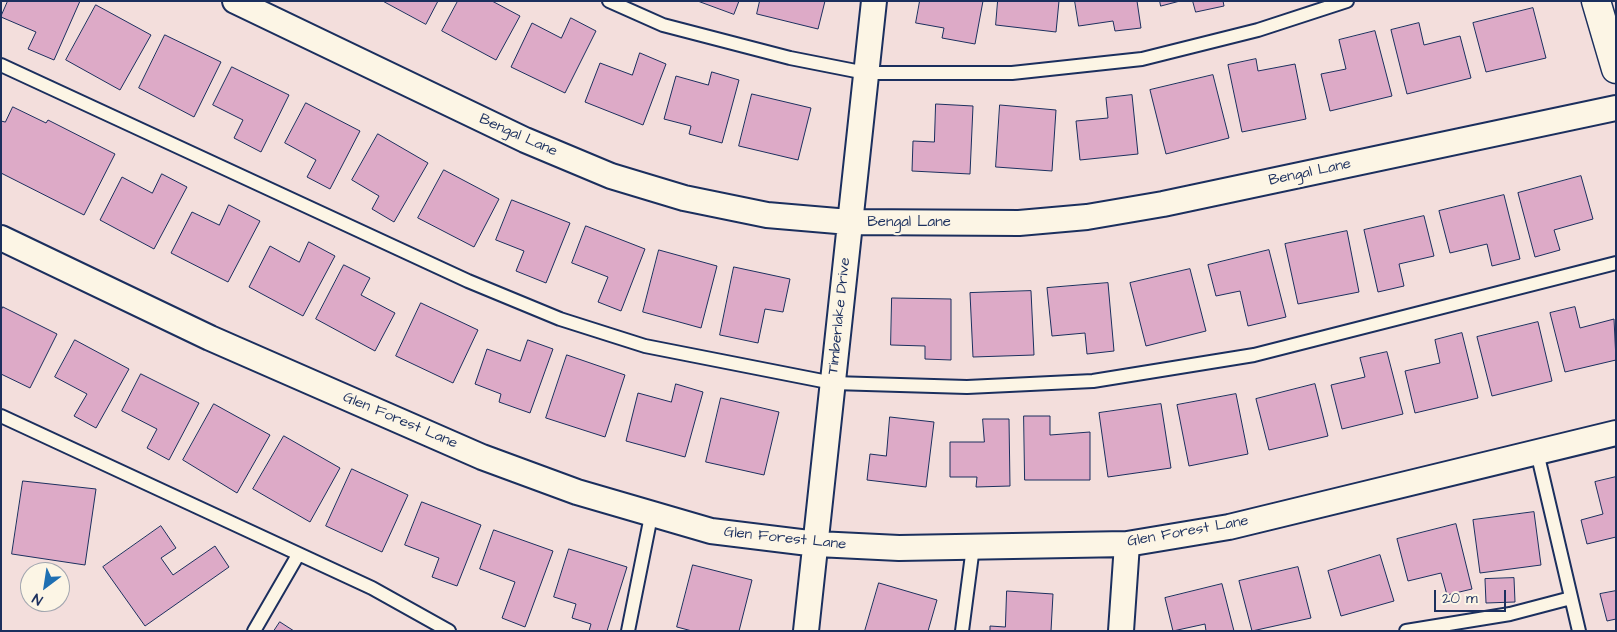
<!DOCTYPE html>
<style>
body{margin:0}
#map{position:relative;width:1617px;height:632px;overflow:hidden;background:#f3dedc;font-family:"Architects Daughter",sans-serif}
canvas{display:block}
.frame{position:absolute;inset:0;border:2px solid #1b2f5e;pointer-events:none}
.north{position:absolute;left:20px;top:562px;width:50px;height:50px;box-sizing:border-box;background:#fcf5e5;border:1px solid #a2a6af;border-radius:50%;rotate:211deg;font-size:14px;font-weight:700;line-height:20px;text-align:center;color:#1b2f5e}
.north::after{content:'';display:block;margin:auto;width:18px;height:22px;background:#1f6fb2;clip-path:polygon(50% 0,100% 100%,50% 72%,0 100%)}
.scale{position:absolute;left:1434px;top:590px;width:72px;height:22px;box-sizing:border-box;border:2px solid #1b2f5e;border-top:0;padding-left:6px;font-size:15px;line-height:18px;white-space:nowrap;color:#1b2f5e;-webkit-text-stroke:4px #fcf5e5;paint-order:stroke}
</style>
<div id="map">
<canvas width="1617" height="632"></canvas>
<div class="frame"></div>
<div class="north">N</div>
<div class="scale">20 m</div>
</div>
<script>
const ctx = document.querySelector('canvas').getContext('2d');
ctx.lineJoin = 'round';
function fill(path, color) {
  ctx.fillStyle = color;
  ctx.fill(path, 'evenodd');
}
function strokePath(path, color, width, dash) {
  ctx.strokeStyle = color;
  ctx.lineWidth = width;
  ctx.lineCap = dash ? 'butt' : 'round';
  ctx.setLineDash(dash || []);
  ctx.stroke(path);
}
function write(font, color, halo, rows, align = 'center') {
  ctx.font = font + ' "Architects Daughter",sans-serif';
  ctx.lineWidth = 4.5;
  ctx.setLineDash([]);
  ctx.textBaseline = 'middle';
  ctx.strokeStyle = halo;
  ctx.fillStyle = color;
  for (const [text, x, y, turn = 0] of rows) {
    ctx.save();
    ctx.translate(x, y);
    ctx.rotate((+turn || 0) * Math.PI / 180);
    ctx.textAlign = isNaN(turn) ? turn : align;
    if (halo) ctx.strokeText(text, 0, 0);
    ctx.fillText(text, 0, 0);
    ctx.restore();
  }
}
const building = new Path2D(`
 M8,1H80L54,60L28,49L36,32L1,17Z
 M383,1H438L426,24Z
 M458,1H492L520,16L496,60L442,31Z
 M698,1H739L734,14Z
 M760,1H825L818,29L757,14Z
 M920,1H983L975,44L942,38L944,28L916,23Z
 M998,1H1059L1056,32L996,25Z
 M1075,1H1137L1141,28L1115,31L1113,21L1079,26Z
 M1160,1H1180L1161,6Z
 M1193,1H1223L1224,6L1196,12Z
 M96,5L151,35L120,90L66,60Z
 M1533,8L1546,58L1486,72L1473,23Z
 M571,18L596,31L565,93L511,67L532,23L561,38Z
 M1419,23L1424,45L1460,36L1471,78L1407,94L1391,30Z
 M1375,31L1392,96L1330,111L1321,74L1346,69L1339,40Z
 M165,35L221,62L194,117L139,88Z
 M640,53L666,64L643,125L585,102L600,63L632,75Z
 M1256,59L1258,71L1295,64L1306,119L1242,132L1228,65Z
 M232,67L289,95L261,152L234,138L243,120L213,105Z
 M712,72L739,80L722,143L689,134L691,126L664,119L676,76L708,85Z
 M1213,75L1229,138L1166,154L1150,90Z
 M752,94L811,108L798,160L739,146Z
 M1132,95L1138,154L1080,160L1076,121L1108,118L1106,98Z
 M306,103L360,131L330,189L307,177L316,160L285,143Z
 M936,104L973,106L970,174L912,171L913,141L934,142Z
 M1000,105L1056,110L1052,171L996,167Z
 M13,107L46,123L48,120L115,154L84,215L1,173V121L5,122Z
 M378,134L428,163L394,222L372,209L379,196L352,180Z
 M444,170L499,199L474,247L418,218Z
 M162,174L187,187L154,249L100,220L122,177L152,193Z
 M1581,176L1593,219L1554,230L1560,250L1535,257L1518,193Z
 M1504,195L1520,259L1492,266L1487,244L1450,253L1439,211Z
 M512,200L570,223L546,283L516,271L524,251L496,240Z
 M229,205L260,221L228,282L171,253L192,212L219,225Z
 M1424,216L1434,256L1399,264L1404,286L1378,292L1364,230Z
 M586,226L645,249L621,311L598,302L608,277L572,263Z
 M1347,231L1359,292L1298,304L1285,244Z
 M309,242L335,256L303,316L249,287L270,246L299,262Z
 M659,250L717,266L701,328L643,312Z
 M1269,250L1286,317L1248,326L1240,291L1216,296L1208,265Z
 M344,265L370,278L361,295L395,313L375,351L316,319Z
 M734,267L790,279L783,312L765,309L758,343L720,335Z
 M1190,269L1206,331L1146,346L1130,283Z
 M1108,283L1114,351L1087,354L1085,333L1052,336L1047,288Z
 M1031,291L1034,355L973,357L970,293Z
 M892,298L951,299V360L925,359V346L891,345Z
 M421,303L478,330L453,383L396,356Z
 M3,307L57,334L30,388L1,374V311Z
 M1575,307L1580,328L1614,319L1616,360L1565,372L1550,313Z
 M1538,322L1552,381L1492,396L1477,337Z
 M1462,333L1478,398L1415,413L1405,371L1440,363L1435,340Z
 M75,340L129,369L96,428L74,416L87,394L55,377Z
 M528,340L553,349L530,413L499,402L501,394L475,384L487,349L520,361Z
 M1387,352L1403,414L1342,429L1331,385L1365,377L1360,358Z
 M567,355L625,375L605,437L546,418Z
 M141,374L199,403L169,460L147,448L157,429L122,411Z
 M676,384L703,392L685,457L626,441L638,393L671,402Z
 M1315,384L1328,436L1269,450L1256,399Z
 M1236,394L1248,454L1189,466L1177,405Z
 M721,398L779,412L764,475L706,462Z
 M214,404L270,435L237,493L183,460Z
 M1161,404L1171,468L1108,477L1099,413Z
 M1024,416H1050V435L1090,432V480H1025Z
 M890,417L934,422L926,487L867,480L870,454L886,456Z
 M983,419H1009L1010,486L976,487L977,477H950V442H984Z
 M284,436L340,468L310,522L253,489Z
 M352,469L408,495L382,552L326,526Z
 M1616,477V537L1587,544L1581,520L1603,514L1595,482Z
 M23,481L96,489L85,565L12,554Z
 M422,502L481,525L457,586L432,577L439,558L405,545Z
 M1534,512L1541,565L1480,573L1473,520Z
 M1456,524L1472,589L1447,595L1441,573L1408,581L1397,539Z
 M161,526L176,548L161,558L173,575L215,546L229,567L145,626L103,567Z
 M494,530L553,551L525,627L502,618L515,582L480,569Z
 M569,549L627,567L607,631H589L591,624L572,618L576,604L554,597Z
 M1380,555L1394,601L1341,616L1328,571Z
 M693,565L752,580L739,631H692L677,627Z
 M1298,567L1311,618L1252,631L1239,581Z
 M1514,578L1515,602L1486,603L1485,579Z
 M879,583L937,600L928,631H865Z
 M1222,584L1234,631H1206L1205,624L1173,631L1165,598Z
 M1007,591L1053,594L1051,631H990V626L1005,627Z
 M1616,591V619L1607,621L1600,594Z
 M280,622L294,631H274Z`);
fill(building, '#ddaac7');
strokePath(building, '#1b2f5e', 1);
const lane = new Path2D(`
 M609,1L663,25L790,58L866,73H1012L1142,59L1258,30L1347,1
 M1,65L468,281L560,319L645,346L833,383L967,387L1093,381L1254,355L1616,263
 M1,416L372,588L449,631
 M1537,452L1579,631
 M254,631L298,555
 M628,631L651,516
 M962,631L973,547
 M1406,631L1510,614L1571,598`);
const street = new Path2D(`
 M235,1L525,140L611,176L684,198L767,215L849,222L1019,223L1087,217L1163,204L1616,108
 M1,238L210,338L482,457L577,492L711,531L817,544L899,548L1127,544L1229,527L1616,433
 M806,631L874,1
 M1121,631L1127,544`);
const secondary = new Path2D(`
 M1596,1L1616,69`);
strokePath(lane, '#1b2f5e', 16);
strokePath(street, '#1b2f5e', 28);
strokePath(secondary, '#1b2f5e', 31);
strokePath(lane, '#fcf5e5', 12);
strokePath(street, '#fcf5e5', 24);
strokePath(secondary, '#fcf5e5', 28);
write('15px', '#1b2f5e', '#fcf5e5', [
 ["Bengal Lane",518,136,24],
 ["Bengal Lane",1310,173,-12],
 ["Bengal Lane",909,223],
 ["Timberlake Drive",840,316,-84],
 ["Glen Forest Lane",400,421,23],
 ["Glen Forest Lane",1188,532,-10],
 ["Glen Forest Lane",785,539,6]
]);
</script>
